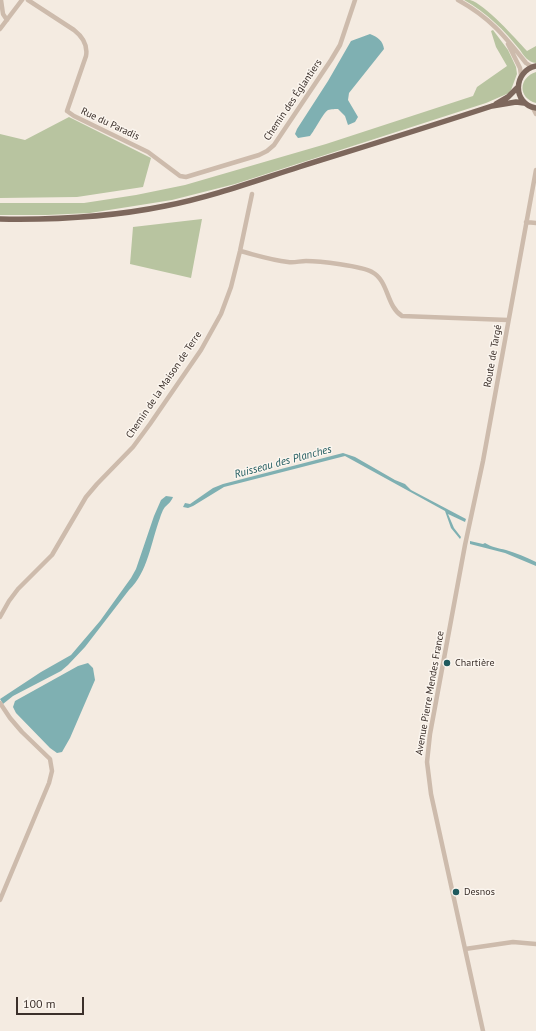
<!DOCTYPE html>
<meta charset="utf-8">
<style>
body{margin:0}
#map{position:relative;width:536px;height:1031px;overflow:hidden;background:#f4ebe1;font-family:"PT Sans",sans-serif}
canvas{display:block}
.scale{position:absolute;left:16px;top:997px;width:68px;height:18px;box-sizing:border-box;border:2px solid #3b302b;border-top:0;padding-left:5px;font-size:12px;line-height:14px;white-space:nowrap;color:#3b302b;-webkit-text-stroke:3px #fbf5ee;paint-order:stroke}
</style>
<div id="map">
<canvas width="536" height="1031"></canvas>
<div class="scale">100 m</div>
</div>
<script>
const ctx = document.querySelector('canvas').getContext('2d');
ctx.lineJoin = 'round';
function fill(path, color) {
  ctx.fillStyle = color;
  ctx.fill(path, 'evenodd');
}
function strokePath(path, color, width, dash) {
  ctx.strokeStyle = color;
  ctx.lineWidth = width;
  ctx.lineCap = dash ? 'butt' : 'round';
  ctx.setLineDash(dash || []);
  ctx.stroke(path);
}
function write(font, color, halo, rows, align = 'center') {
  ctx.font = font + ' "PT Sans",sans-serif';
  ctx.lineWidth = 3;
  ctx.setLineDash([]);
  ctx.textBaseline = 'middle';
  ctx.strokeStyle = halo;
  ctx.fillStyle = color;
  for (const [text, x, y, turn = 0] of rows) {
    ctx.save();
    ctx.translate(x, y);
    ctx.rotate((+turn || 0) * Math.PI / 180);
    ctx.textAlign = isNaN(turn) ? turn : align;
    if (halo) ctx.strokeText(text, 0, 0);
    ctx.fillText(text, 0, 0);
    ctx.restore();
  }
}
fill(new Path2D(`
 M464,0C466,0 468,0 470,0C485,4 516,39 527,51L536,46V63C528,62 524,56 520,50C504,30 487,13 464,0Z
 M493,30L508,50L516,67L517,74L511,90L509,93L486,103L235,184L172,200L90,213L47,215H0V203H84L136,195L185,185L326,144L473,96L477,87L507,66L496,47L491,31Z
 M536,72V103C518,98 518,78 536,72Z
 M69,117L151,158L143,187L77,197L0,198V134L25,140Z
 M202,219L191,278L130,264L133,227Z`), '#b8c4a0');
fill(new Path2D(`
 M370,34C378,37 383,41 384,49L349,93L348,100L358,117L355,122L348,125L345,116L338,109C336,109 331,109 328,110C323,113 315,130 310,136L298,138L295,134L297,129L328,81L351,41Z
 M343,453L355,457L395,480L405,484L411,490L466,519L465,522L448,514L454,528L461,537L460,539L451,528L445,511L345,456L224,487L193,506L188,508L183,507L185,503L190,504L213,488L223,484Z
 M166,496L173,497C171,502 169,503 165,507C163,509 161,515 160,518C151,542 148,572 129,590L85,647L68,665L61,671L13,696L3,704L0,699L41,672L71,655L100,621L131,578L136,569L154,516L161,500Z
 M470,541L483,544L485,543C491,547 498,548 506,550C516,553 526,557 536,562V566L505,553L470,544Z
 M88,663L93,668L95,680L70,738L62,752L57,753L50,748L16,713L13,707L15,701L78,666Z`), '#7fb0b2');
strokePath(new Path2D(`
 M1,0L3,14L7,20
 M28,0L74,30C83,37 88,45 86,56L67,111L74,116L148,152L180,176L186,177L259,155L267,151L274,145L331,60L340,45L355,0
 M458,0C489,17 504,35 526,63L532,67
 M0,29L22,0
 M508,44L520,68L521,75
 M533,108L536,114
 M526,222L536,223
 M240,251C256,255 271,260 288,262C294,263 300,261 306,261C319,261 362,266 372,272C389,281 386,306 402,316L508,320
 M0,617L9,601L18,589L52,555L86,497L97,484L133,447L150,424L201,350L221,314L231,287L240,251L252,194
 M0,703L10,718L22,732L50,759L52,771L49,783L0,900
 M465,949L513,942L536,944
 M483,1031L431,794L427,762L430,734L465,545L483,461L536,170`), '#cdbbac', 4.5);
strokePath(new Path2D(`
 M536,66C513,71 512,104 536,108
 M496,104L508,97L517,88
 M0,219C56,220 111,217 165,206C211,197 255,181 299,167C363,147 428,127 492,106L516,102L524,103`), '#7d675c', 5.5);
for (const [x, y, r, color] of [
 [447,663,4,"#1f5a5e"],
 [456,892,4,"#1f5a5e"]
]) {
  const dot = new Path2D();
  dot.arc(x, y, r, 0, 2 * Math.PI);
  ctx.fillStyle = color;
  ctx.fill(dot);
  strokePath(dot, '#fbf5ee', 1.5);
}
write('10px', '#3b302b', '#fbf5ee', [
 ["Chemin des Églantiers",293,100,-56],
 ["Rue du Paradis",110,124,25],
 ["Route de Targé",493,356,-80],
 ["Chemin de la Maison de Terre",164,385,-56],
 ["Avenue Pierre Mendes France",430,693,-80]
]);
write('10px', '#3b302b', '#fbf5ee', [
 ["Chartière",455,663],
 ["Desnos",464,892]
], 'left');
write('italic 11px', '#1f5a5e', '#fbf5ee', [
 ["Ruisseau des Planches",283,462,-15]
]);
</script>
